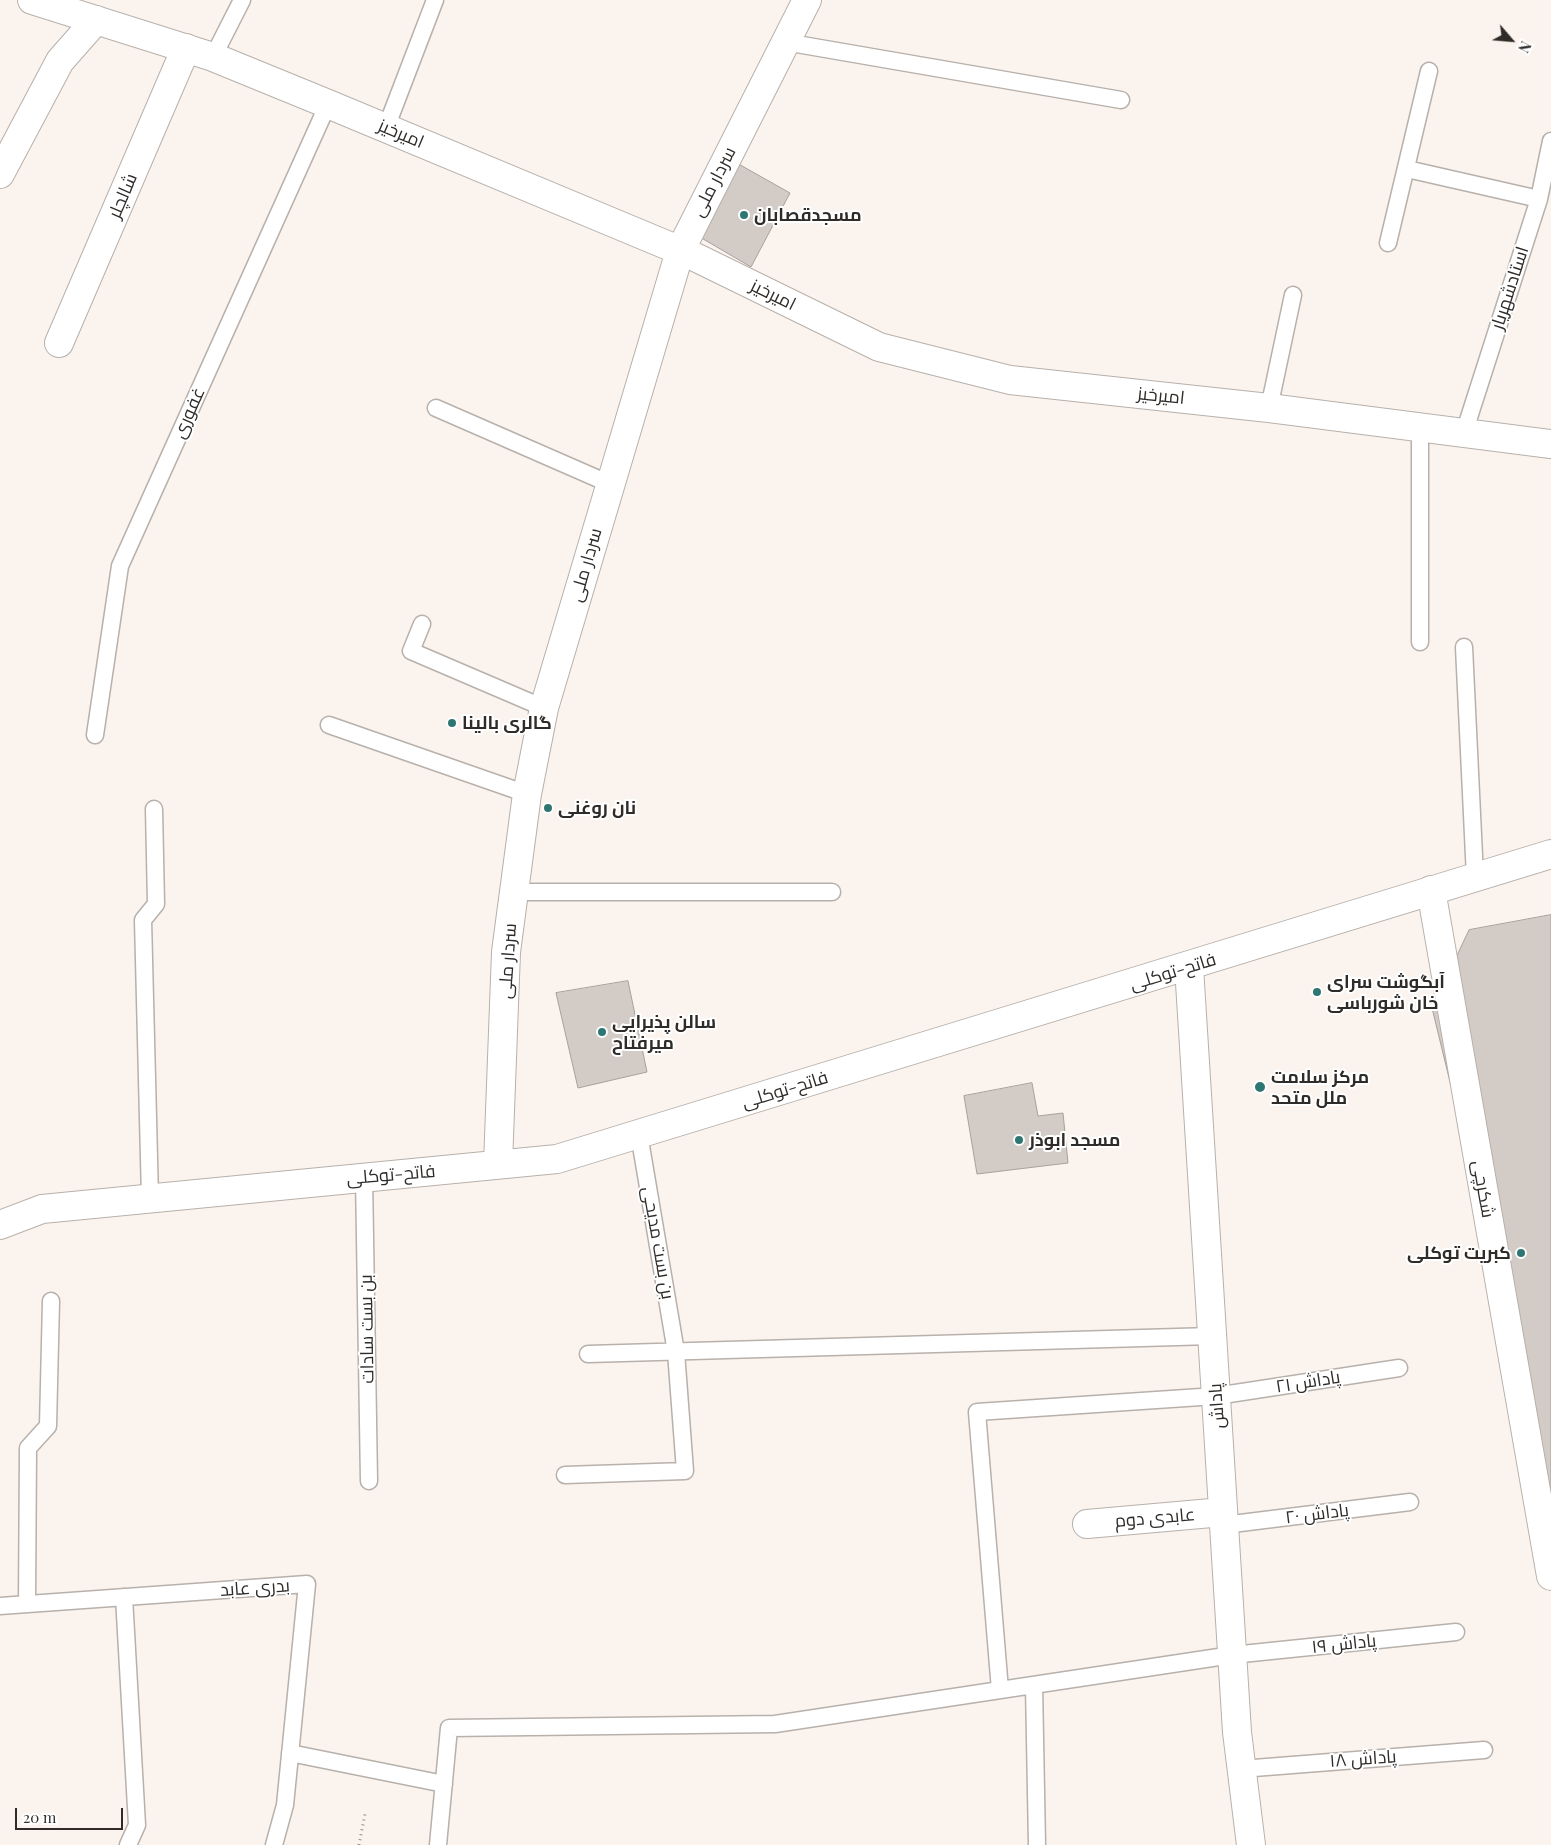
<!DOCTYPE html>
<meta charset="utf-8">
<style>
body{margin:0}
#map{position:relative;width:1551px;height:1845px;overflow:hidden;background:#fbf4ee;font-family:"Playfair Display",serif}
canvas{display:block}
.north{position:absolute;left:1486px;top:15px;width:50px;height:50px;-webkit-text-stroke:4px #fff;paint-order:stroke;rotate:117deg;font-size:14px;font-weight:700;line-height:20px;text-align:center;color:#2e2b29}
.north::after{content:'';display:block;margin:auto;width:18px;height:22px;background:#2e2b29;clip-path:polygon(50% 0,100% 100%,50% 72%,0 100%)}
.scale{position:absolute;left:15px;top:1808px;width:108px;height:22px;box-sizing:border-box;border:2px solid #2e2b29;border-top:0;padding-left:6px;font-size:15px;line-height:18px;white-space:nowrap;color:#2e2b29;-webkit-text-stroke:4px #fff;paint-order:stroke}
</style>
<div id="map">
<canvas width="1551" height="1845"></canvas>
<div class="north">N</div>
<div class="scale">20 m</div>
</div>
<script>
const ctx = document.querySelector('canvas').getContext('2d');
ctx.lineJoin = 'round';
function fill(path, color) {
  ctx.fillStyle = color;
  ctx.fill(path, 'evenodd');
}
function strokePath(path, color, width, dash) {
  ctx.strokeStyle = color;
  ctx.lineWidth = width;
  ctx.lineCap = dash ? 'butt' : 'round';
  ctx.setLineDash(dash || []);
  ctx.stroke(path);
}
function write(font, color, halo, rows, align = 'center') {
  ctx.font = font + ' "Playfair Display",Cairo,serif';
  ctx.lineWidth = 4;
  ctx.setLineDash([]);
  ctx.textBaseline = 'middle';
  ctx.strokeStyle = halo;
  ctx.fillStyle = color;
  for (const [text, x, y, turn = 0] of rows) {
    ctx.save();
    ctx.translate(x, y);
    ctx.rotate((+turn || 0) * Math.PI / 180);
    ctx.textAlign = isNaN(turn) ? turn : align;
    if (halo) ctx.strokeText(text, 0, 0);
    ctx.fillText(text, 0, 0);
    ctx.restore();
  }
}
const building = new Path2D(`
 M735,162L790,193L751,267L698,236Z
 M1551,915V1497L1432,1008L1469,930Z
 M628,981L647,1072L578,1088L556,993Z
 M1032,1083L1038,1116L1063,1113L1068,1163L977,1174L964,1096Z`);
fill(building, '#d2cbc6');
strokePath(building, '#a7a09b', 1);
const service = new Path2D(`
 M785,42L1121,100
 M213,57L242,0
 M386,128L435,0
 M1407,169L1539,199
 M1388,243L1429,71
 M436,408L610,484
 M1269,408L1293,295
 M1420,427V642
 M1464,433L1539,199L1551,141
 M422,624L411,651L544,708
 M1464,647L1475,877
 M329,725L527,794
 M95,735L120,566L328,104
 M514,892H832
 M364,1177L369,1481
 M150,1198L143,920L156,904L154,809
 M588,1354L1212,1336
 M565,1475L685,1471L676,1352L639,1134
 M1224,1525L1410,1502
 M124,1597L137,1825L128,1845
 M27,1604L28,1448L48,1426L51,1301
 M0,1606L307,1584L285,1805L274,1845
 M1034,1685L1037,1845
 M1000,1690L977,1412L1216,1396L1399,1368
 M290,1753L444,1784
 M1241,1769L1484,1750
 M438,1845L449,1728L775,1724L1232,1655L1456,1632`);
const minor = new Path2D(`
 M0,174L60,61L96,20
 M59,343L186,48
 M1431,890L1551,1576
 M1087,1524L1223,1512`);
const tertiary = new Path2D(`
 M32,0L213,57L328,104L693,256L879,347L1010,380L1269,408L1551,444
 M498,1164L506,952L527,794L544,708L680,251L807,0`);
const secondary = new Path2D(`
 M1189,967L1237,1732L1251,1845
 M0,1225L42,1209L557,1159L1551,854`);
strokePath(service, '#b7b0ab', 19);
strokePath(minor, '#b7b0ab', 30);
strokePath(tertiary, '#b7b0ab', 30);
strokePath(secondary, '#b7b0ab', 30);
strokePath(new Path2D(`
 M359,1845L365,1814`), '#96918d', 3, [1, 4]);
strokePath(service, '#fff', 16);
strokePath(minor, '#fff', 28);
strokePath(tertiary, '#fff', 28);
strokePath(secondary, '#fff', 28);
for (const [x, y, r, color] of [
 [744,215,5,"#2e7672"],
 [452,723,5,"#2e7672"],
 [548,808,5,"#2e7672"],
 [1317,992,5,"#2e7672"],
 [602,1032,5,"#2e7672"],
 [1260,1087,6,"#2e7672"],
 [1019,1140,5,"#2e7672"],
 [1521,1253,5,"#2e7672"]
]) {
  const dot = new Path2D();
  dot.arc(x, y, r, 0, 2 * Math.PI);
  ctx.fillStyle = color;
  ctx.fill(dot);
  strokePath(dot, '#fff', 2);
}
write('18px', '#2e2b29', '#fff', [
 ["امیرخیز",401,134,23],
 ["سردار ملی",714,182,-63],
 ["شالچلر",123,196,-67],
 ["استادشهریار",1510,288,-72],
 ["امیرخیز",773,295,26],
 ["امیرخیز",1161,396,6],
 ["غفوری",189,413,-66],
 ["سردار ملی",586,565,-74],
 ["سردار ملی",508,961,-86],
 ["فاتح-توکلی",1173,972,-17],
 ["فاتح-توکلی",785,1090,-17],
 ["فاتح-توکلی",391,1175,-5],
 ["شکرچی",1483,1189,80],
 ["بن بست مدیحی",658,1243,80],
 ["بن بست سادات",367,1329,-91],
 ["پاداش ۲۱",1308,1382,-9],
 ["پاداش",1217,1406,-94],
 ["پاداش ۲۰",1317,1514,-7],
 ["عابدی دوم",1155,1518,-5],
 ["بدری عابد",255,1588,-4],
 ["پاداش ۱۹",1344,1644,-6],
 ["پاداش ۱۸",1363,1759,-4]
]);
write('bold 18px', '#2e2b29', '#fff', [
 ["مسجدقصابان",754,215],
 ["گالری بالینا",462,723],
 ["نان روغنی",558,808],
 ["آبگوشت سرای",1327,982],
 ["خان شورباسی",1327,1003],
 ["سالن پذیرایی",612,1022],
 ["میرفتاح",612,1043],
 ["مرکز سلامت",1271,1077],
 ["ملل متحد",1271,1098],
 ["مسجد ابوذر",1029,1140],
 ["کبریت توکلی",1511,1253,"right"]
], 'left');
</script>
